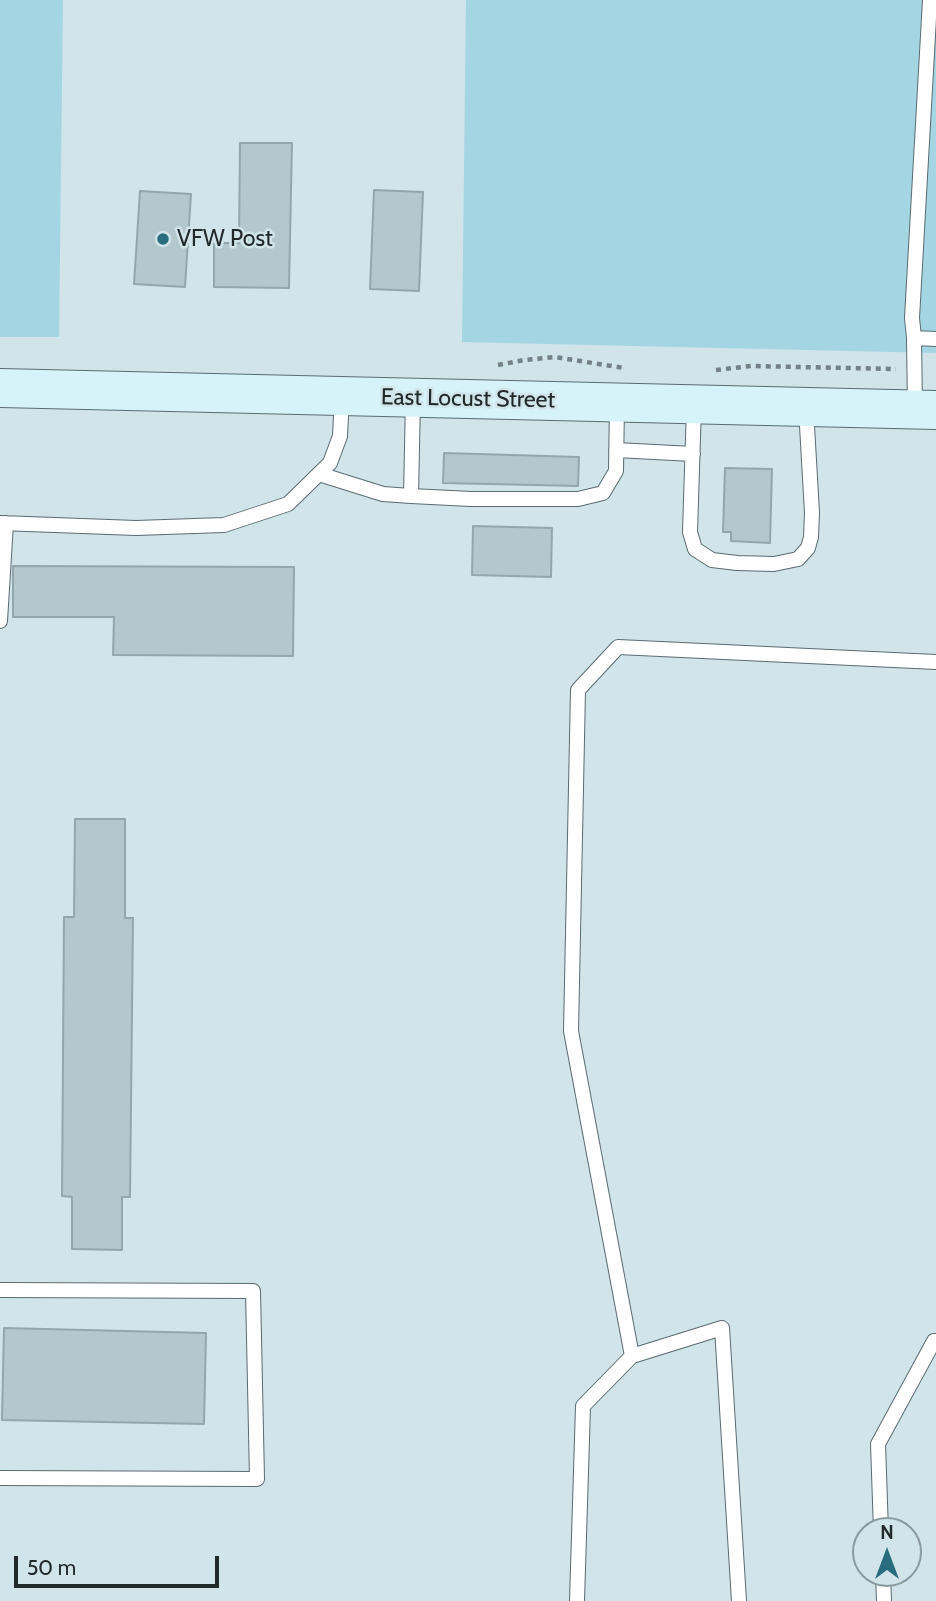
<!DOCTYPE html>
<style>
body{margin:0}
#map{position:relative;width:936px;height:1601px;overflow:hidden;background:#d0e4ea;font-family:Cabin,sans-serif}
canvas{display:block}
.north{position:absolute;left:852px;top:1517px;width:70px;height:70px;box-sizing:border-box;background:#d0e4ea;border:2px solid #8a999e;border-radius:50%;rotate:0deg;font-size:19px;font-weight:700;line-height:28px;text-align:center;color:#21292b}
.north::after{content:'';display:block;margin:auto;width:24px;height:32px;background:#286c7d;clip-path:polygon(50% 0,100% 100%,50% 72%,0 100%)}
.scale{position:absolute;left:14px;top:1556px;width:205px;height:32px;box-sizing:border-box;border:4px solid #21292b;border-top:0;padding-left:9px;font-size:21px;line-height:24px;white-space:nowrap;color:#21292b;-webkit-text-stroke:5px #d0e4ea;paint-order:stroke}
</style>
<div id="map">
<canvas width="936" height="1601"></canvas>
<div class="north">N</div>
<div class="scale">50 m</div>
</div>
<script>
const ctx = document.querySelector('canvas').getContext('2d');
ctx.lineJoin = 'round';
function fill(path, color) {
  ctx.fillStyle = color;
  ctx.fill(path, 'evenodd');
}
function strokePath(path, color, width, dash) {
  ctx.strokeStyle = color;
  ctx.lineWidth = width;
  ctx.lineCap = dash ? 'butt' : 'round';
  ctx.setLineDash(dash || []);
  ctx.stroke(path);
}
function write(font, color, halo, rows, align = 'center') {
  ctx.font = font + ' Cabin,sans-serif';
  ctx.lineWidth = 5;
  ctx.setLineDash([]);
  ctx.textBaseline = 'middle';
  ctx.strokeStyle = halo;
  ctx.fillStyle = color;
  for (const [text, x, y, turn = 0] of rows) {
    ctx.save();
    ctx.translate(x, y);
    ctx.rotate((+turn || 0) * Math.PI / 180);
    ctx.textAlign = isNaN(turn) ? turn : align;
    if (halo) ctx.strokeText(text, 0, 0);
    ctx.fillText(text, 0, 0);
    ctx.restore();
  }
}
fill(new Path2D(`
 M0,0H63L59,337H0Z
 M466,0H936V353L462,342Z`), '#a3d5e3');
const building = new Path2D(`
 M240,143H292L289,288L214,287V243H239Z
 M374,190L423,192L419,291L370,289Z
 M140,191L191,194L185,287L134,284Z
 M444,453L579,457L578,486L443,483Z
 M725,468L772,469L770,543L731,541V532H723Z
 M473,526L552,528L551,577L472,575Z
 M13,566L294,567L293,656L113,655L114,617H13Z
 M75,819H125V918H133L130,1197H122V1250L72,1249V1197L62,1196L64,917H74Z
 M4,1328L206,1333L204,1424L2,1420Z`);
fill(building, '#b4c7cd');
strokePath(building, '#93a6ab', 2);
const lane = new Path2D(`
 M914,338L936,339
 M694,406L690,532L695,549L712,560L737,563L774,564L798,559L808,548L811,537L812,513L806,408
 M915,408L914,338L912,318L930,0
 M616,450L693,454
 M319,474L383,494L411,496L471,499H578L603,493L616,471L617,404
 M411,496L413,399
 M0,523L136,528L224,525L288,504L330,463L340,436L342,396
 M0,621L6,523
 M0,1290L253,1291L257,1479L0,1478
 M632,1356L571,1031L578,690L618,647L936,662
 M881,1531L878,1444L934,1341H936
 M883,1573L884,1601
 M577,1601L583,1406L632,1356L722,1328L739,1601`);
const secondary = new Path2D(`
 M0,388L936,410`);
strokePath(lane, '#5a6b71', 16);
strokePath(secondary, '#5a6b71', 40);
strokePath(new Path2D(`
 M498,365L524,360L555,357L624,368
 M716,370L751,366L896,369`), '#748185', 4.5, [5, 5]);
strokePath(lane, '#fff', 14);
strokePath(secondary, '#d7f3fa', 38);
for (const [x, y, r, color] of [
 [163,239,7,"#286c7d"]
]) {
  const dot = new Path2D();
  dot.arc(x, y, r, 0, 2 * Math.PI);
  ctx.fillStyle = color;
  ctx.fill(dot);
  strokePath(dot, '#d0e4ea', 2.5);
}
write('23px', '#21292b', '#d0e4ea', [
 ["VFW Post",177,239]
], 'left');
write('23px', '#21292b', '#d0e4ea', [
 ["East Locust Street",468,399,1]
]);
</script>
